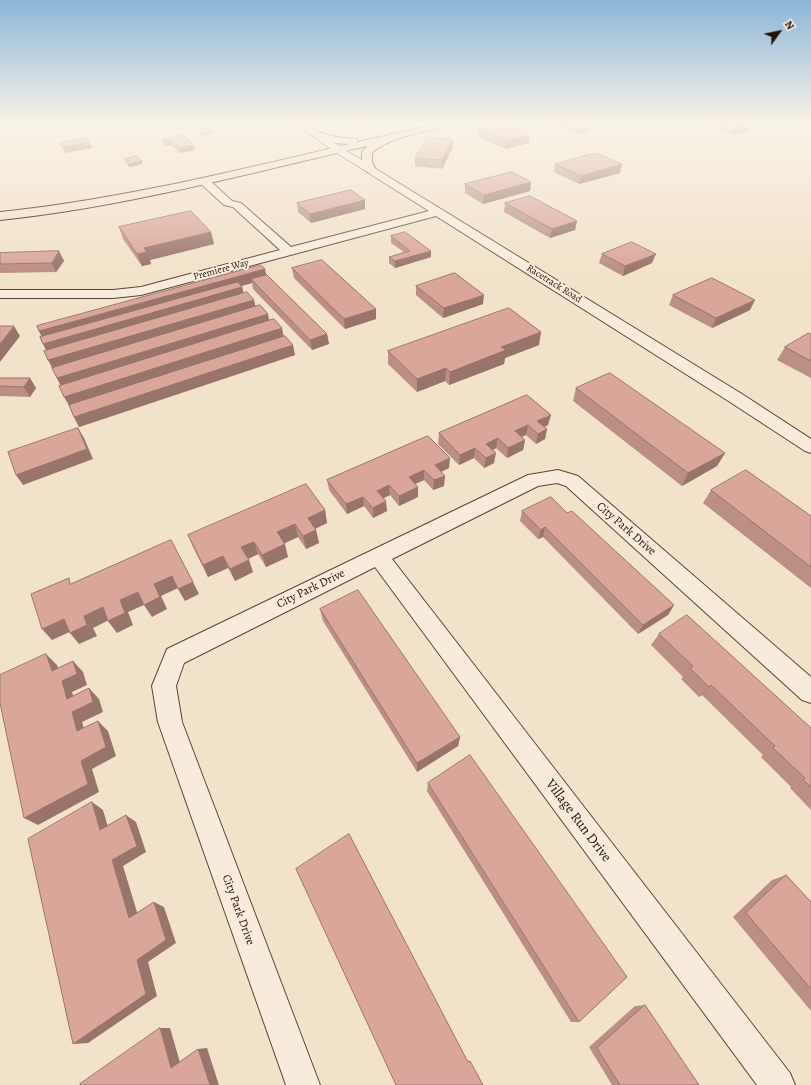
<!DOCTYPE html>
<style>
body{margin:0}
#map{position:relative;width:811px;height:1085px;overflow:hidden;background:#f2e2c9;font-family:Alegreya,serif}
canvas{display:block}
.north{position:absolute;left:759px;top:12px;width:40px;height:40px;-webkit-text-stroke:3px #f7ecdc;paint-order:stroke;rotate:57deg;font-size:11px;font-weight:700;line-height:16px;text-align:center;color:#241207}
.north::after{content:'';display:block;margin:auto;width:14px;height:18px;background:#241207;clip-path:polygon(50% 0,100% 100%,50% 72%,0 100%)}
</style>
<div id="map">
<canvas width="811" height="1085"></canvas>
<div class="north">N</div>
</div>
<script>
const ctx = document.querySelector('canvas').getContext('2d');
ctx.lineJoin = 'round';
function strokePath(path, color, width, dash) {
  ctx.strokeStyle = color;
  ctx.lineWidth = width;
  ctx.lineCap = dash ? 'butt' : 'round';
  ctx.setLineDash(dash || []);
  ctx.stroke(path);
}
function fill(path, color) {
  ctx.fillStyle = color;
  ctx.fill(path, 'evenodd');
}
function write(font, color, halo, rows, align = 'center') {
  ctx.font = font + ' Alegreya,serif';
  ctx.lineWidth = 4;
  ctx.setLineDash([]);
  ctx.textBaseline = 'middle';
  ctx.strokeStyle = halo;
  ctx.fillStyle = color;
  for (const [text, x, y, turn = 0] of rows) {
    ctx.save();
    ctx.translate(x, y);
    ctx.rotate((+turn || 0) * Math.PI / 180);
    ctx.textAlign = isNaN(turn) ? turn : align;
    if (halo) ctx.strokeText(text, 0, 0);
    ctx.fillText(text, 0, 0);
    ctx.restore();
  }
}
const minor = new Path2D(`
 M106,122H115L111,125Z
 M293,122H302L340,147L742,394L811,439V453L805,451L730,402L436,216L141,295L113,298H0V290H113L141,287L280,250L233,207L224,205L200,183L199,181L200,179H208L232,201L241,203L291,247L429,211L334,151Z
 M558,470L578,476L811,677V703L802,700L566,486L557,483L538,486L392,559L790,1073L795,1085H757L375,567L184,663L176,686L182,722L320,1085H286L158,722L152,686L167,649L528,475Z`);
const major = new Path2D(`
 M448,122H463L461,124C437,130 390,135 372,153V162L376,170L371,173L367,172L362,162V152L367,146C246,174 124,207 0,220V212C118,200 234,171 350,144L336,143L315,137L313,135L318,132L336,137L357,139V142Z`);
strokePath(minor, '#584638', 2);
strokePath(major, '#241207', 2);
fill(minor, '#f7ecdc');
fill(major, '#f2e2c9');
fill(new Path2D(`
 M343,122H376L352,127Z
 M541,122H578L589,132L580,134L564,128L560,129Z
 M604,122H627L614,125Z
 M700,122H746L751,123L748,131L733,135L699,123Z
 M478,129L530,135L529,143L505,149L478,137Z
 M199,130L214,133L203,136L199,133Z
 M183,135L194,145L195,150L180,153L171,145L166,146L164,144L162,139Z
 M453,139V147L442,169L415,166V158Z
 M60,143L92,148L65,153L62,148Z
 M124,159L142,164L129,167L125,161Z
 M555,164H622L620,173L579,184L554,172Z
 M531,182L530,191L483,204L465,193V184Z
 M365,200V209L311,223L298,212L297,203Z
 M505,203L577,221L575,230L550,238L504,212Z
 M119,227L211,232L214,244L150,260L151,264L142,266L123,239Z
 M391,236L431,257L395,268L389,263V257L404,252L391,243Z
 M59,251L64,261L56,272L0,273V253Z
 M602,254L652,263L623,276L599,263Z
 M292,268L376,319L345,329L294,278Z
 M266,275L327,334L329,344L312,350L253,289L252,283L241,286L242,287L244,294L284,336L295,355L79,427L74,417L61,385L57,378L47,351L43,344L42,337L39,331Z
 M416,286L483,304L443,318L416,295Z
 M673,295L750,310L712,328L669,305Z
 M811,334V378L777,360L785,347Z
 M539,345L505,358L504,364L449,385L445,381L417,392L388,364V351Z
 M0,378H30L36,388L30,397L0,396Z
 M576,388L725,453L717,466L682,486L573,401Z
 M527,395L548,425L544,427L547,429L545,439L536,444L526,435L521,437L525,440L523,450L507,458L496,448L493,450L494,463L484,468L474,458L459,465L438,444L439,433Z
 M428,436L449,468L441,472L444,486L433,490L424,480L415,484L418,487V497L399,506L390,495L383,498L387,511L373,518L364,506L347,514L329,490L327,480Z
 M711,490L811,516V588L703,503Z
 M325,510L327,523L315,529L316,530L319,543L306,549L298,537L284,543L288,557L266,567L258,554L248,559L253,572L235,581L228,568L208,577L193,547L188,535Z
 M522,511L567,513L674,605L668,615L638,634L543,537L538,539L520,521Z
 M320,609L460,737L458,746L417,772L323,621Z
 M659,634L811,728V810L790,788L791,787L761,757L763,755L702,695L699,697L681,679L683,677L651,645Z
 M428,783L579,1022H571L427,791Z
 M786,875L811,902V1011L733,917L772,880Z
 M645,1005L699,1085H612L589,1047L635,1006Z`), '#bb8f84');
fill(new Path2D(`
 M55,122H67L56,123Z
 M352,122H376L352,127Z
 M614,122H627L614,125Z
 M565,123L564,128L560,129L561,124Z
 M751,123L748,131L733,135L736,127Z
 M590,126L589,132L580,134L581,129Z
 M214,131V133L203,136L202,133Z
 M530,135L529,143L505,149L506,141Z
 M453,139V147L442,169V160Z
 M170,140L171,145L166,146L164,141Z
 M90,142L92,148L65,153L63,147Z
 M194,145L195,150L180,153L179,148Z
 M142,161V164L129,167V164Z
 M622,164L620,173L579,184L581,176Z
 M531,182L530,191L483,204L484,195Z
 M365,200V209L311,223L310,214Z
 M577,221L575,230L550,238L552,229Z
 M211,232L214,244L150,260L151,264L142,266L137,254L144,248Z
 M59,251L64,261L56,272L52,263Z
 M431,251V257L395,268V261Z
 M656,254L652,263L623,276L625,266Z
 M265,269L267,278L251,279L252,283L44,341L39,331Z
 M242,287L244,297L48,354L43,344Z
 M484,295L483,304L443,318L444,308Z
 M254,300L256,309L54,371L48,360Z
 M755,300L750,310L712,328L716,318Z
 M376,309V319L345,329L344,319Z
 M268,314L270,324L62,389L57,378Z
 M14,326L20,336L0,362V344Z
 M282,328L284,338L70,407L64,397Z
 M541,332L539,345L505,358L504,364L449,385L450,372L501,347Z
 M327,334L329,344L312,350L310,340Z
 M293,345L295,355L79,427L74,417Z
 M446,368L445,381L417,392V379Z
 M30,378L36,388L30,397L24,387Z
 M551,415L548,425L535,431L537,421Z
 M528,425L526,435L513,441L515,431Z
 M78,428L84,438L93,459L23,485L16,475Z
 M547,429L545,439L536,444L538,434Z
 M498,438L496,448L485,454L486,444Z
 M525,440L523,450L507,458L508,448Z
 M475,448L474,458L459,465L460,455Z
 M496,453L494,463L484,468L486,458Z
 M725,453L717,466L682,486L688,473Z
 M450,458L449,468L434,475L435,465Z
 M424,470V480L409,487V477Z
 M445,476L444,486L433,490L434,480Z
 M389,485L390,495L378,501L377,491Z
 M418,487V497L399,506V496Z
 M363,497L364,506L347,514L346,504Z
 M386,501L387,511L373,518V508Z
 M325,510L327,523L310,531L308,518Z
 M295,524L298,537L281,545L277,532Z
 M545,527L543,537L538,539L541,530Z
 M316,530L319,543L306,549L303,536Z
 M254,542L258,554L246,560L241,547Z
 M285,544L288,557L266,567L262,555Z
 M223,556L228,568L208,577L203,565Z
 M249,560L253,572L235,581L230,569Z
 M172,576L178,588L161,596L167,609L152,617L144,605L154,584Z
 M193,582L199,594L185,601L178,589Z
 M138,592L146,604L128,612L133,625L117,633L108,621L120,600Z
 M674,605L668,615L638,634L643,625Z
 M103,607L111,619L93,628L97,636L79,644L70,633L84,616Z
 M64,619L74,630L52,640L42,629Z
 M46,654L57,665L62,681L73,661L83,672L87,685L72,692L77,709L67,699L52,671Z
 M711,685L702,695L699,697Z
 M89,688L99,699L103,712L82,722L88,741L77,731L72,712Z
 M98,721L108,731L116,756L92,769L99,792L38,825L24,818L81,761Z
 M460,737L458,746L417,772V763Z
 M92,802L103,810L111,837L100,830Z
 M126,815L136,822L146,852L123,866L140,922L129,918L112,860Z
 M154,902L164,907L176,943L148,962L157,996L88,1043L73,1044L137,960Z
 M160,1028H170L181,1066L171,1068Z
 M207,1048L219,1085H210L198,1049Z`), '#99746b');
const building = new Path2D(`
 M555,122H577L590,126L581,129L565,123L561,124Z
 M719,122H746L751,123L736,127Z
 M502,123L530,135L506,141L478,129Z
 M210,128L214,131L202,133L199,130Z
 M183,135L194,145L179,148L170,140L164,141L162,139Z
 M428,137L453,139L442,160L415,158Z
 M87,138L90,142L63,147L60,143Z
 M596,153L622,164L581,176L555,164Z
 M137,156L142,161L129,164L124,159Z
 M512,172L531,182L484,195L465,184Z
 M351,190L365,200L310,214L297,203Z
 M530,196L577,221L552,229L505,203Z
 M191,211L211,232L144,248L147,252L137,254L119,227Z
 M405,232L431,251L395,261L389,257L410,251L391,236Z
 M632,242L656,254L625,266L602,254Z
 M59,251L52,263L0,264V253Z
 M322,260L376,309L344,319L292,268Z
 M261,265L265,269L39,331L37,326Z
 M455,273L484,295L444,308L416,286Z
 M267,275L327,334L310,340L251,279Z
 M712,278L755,300L716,318L673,295Z
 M238,282L242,287L43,344L40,337Z
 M247,292L254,300L48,360L44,351Z
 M260,305L268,314L57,378L52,368Z
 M509,308L541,332L501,347L506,350L450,372L446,368L417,379L388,351Z
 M274,319L282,328L64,397L59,386Z
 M0,326H14L0,344Z
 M809,333L811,334V361L785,347Z
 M285,336L293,345L74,417L69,405Z
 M610,373L725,453L688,473L576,388Z
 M0,378H30L24,387L0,386Z
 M527,395L551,415L537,421L547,429L538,434L528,425L515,431L525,440L508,448L498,438L486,444L496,453L486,458L475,448L460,455L439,433Z
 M78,428L87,449L16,475L8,452Z
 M428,436L450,458L435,465L445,476L434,480L424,470L409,477L418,487L399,496L389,485L377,491L386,501L373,508L363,497L346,504L327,480Z
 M746,470L811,516V567L711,490Z
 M306,484L325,510L308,518L316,530L303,536L295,524L277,532L285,544L262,555L254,542L241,547L249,560L230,569L223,556L203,565L188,535Z
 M551,497L567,513L572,511L674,605L643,625L545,527L541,530L522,511Z
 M171,540L193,582L178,589L172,576L154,584L160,597L144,605L138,592L120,600L125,613L108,621L103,607L84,616L87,625L70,633L64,619L42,629L31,594L69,578L70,584Z
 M358,590L460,737L417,763L320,609Z
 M687,615L811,728V787L803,780L805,778L773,748L775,746L711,685L709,687L690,668L693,666L659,634Z
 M46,654L52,671L73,661L77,674L62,681L67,699L89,688L93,702L72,712L77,731L98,721L106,747L81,761L88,784L24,818L0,703V675Z
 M470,755L627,977L579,1022L428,783Z
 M92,802L100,830L126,815L137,846L112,860L129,918L154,902L166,940L137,960L146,994L73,1044L28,839Z
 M349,834L468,1062L470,1061L483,1085H396L296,869Z
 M786,875L811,902V989L746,913Z
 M645,1005L699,1085H620L597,1048Z
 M160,1028L171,1068L198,1049L210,1085H80V1084Z`);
fill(building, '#daa699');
strokePath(building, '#99746b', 1);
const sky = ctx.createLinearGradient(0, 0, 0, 273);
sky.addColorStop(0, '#8bb6d8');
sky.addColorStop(0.45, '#f9f2e7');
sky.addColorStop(1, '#f9f2e700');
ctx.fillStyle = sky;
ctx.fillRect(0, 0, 811, 273);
write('10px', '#241207', '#f7ecdc', [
 ["Premiere Way",221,270,-15],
 ["Racetrack Road",554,284,32]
]);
write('12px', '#241207', '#f7ecdc', [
 ["City Park Drive",626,529,41],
 ["City Park Drive",311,589,-26],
 ["City Park Drive",238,910,70]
]);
write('14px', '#241207', '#f7ecdc', [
 ["Village Run Drive",578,821,53]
]);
</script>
